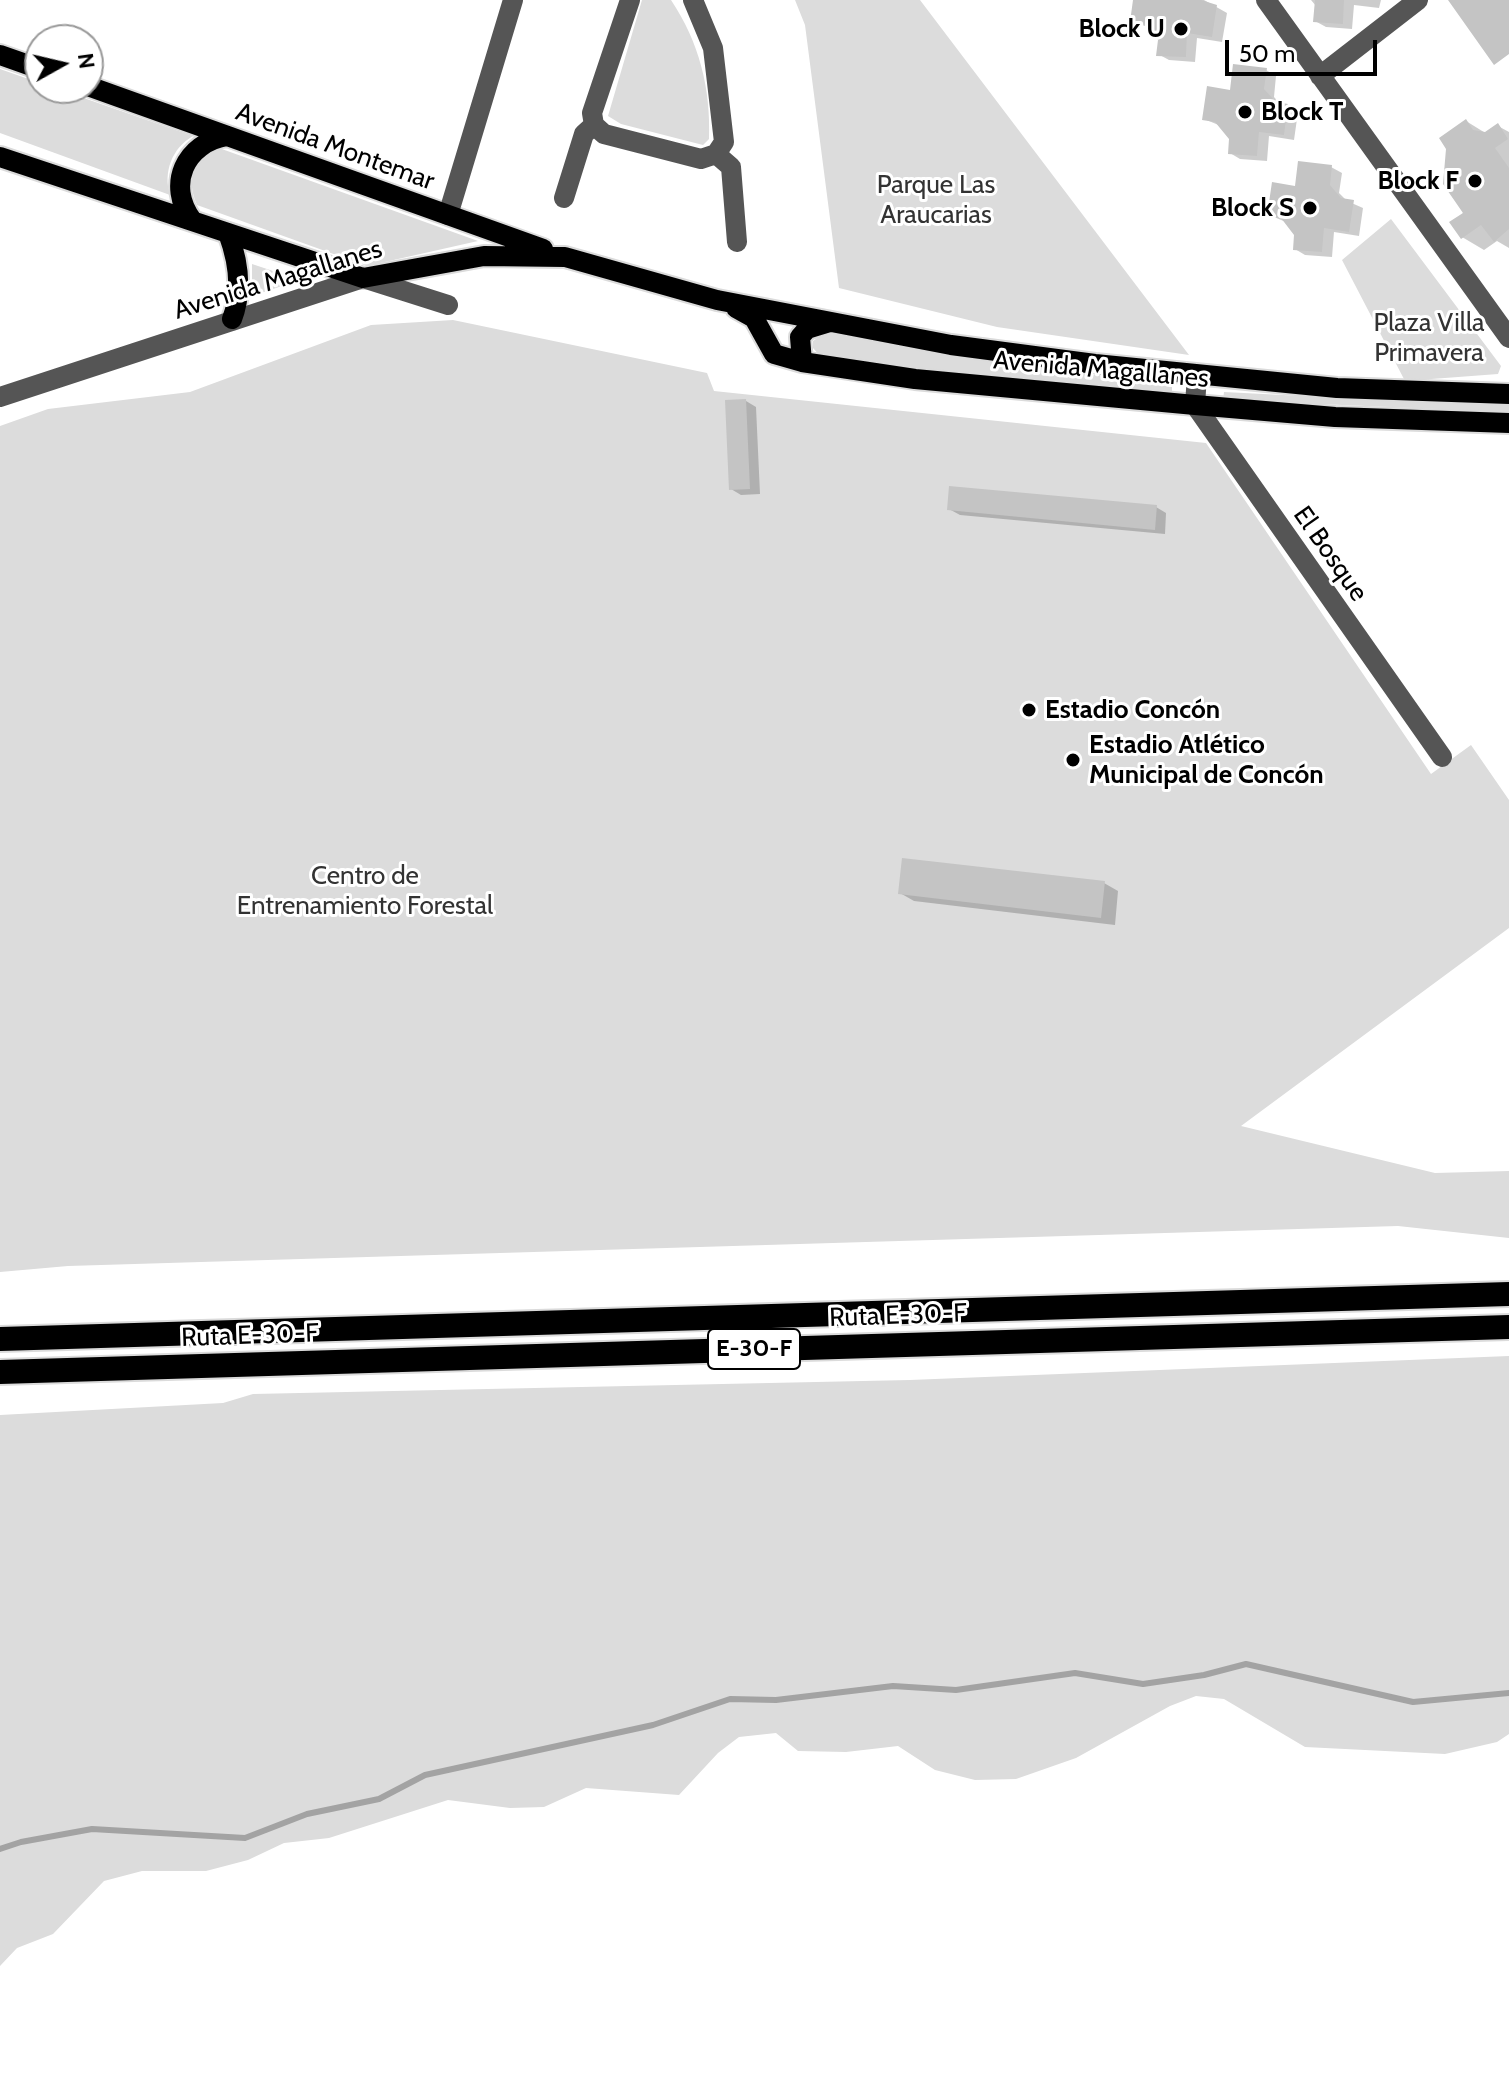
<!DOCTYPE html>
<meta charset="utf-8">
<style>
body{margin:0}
#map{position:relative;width:1509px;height:2100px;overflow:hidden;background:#fff;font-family:Cabin,sans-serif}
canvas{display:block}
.north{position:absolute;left:24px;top:24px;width:80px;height:80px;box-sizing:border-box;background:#fff;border:2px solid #999;border-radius:50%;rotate:82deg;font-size:22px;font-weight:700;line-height:32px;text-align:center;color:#000}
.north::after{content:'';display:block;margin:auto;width:28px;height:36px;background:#000;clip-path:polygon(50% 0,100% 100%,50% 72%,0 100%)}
.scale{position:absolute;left:1225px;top:40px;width:152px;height:36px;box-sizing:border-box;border:4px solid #000;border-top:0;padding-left:10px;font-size:24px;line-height:28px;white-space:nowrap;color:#000;-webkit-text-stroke:6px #fff;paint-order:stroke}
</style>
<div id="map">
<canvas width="1509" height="2100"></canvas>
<div class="north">N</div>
<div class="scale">50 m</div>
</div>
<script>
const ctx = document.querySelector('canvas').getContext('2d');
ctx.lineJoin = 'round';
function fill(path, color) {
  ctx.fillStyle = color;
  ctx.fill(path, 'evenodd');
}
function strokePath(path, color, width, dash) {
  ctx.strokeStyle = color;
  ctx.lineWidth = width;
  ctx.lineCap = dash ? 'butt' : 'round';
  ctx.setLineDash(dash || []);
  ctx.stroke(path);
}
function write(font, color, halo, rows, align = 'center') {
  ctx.font = font + ' Cabin,sans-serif';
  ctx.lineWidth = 6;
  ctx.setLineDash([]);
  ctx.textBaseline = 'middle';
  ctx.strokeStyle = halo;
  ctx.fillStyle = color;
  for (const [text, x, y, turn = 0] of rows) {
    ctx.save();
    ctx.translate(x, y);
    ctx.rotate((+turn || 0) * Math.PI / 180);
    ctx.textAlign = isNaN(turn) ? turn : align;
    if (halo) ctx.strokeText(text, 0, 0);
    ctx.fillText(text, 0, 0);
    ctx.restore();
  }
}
fill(new Path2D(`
 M642,0H671C699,42 711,88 709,139L703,145L621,124L608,116Z
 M795,0H920L1189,355L997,327L839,288L805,25Z
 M0,69L40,83V88H55L193,136C172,148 163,172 170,195L0,133Z
 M219,148L478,241L367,266L197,205C186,179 192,159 219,148Z
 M1391,219L1501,366L1498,374L1405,381L1342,260Z
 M252,264L300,280L252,296Z
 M453,320L707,373L714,391L1206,443L1431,774L1471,745L1509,800V928L1241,1126L1435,1173L1509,1171V1238L1398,1226L68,1266L0,1272V426L48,409L190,392L371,325Z
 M826,332L925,351L1172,382V394L922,371L821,357L813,348V341Z
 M1224,392L1401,401L1509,402V412L1223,400Z
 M1509,1356V1734L1497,1742L1445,1754L1305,1747L1224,1699L1196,1696L1170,1706L1076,1758L1016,1779L975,1780L935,1770L898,1746L846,1752L798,1751L776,1733L739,1737L718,1753L679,1795L586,1788L544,1807L510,1808L448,1800L329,1838L284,1843L248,1860L206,1871H142L104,1881L53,1934L17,1948L0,1966V1415L223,1403L253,1394L910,1380Z`), '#dcdcdc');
fill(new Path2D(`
 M1135,0H1204L1227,13L1222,42L1197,38L1195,62L1169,60L1158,54L1160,39L1150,28L1132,21Z
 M1311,0H1381L1379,8L1354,5L1352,29L1326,27L1315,21L1316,6Z
 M1266,70L1276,76L1274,97L1281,105L1298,112L1294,140L1269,136L1267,161L1240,159L1230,153L1231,138L1221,126L1204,119L1232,92Z
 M1466,121L1487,134L1498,126L1509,132V248L1497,241L1484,250L1462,237Z
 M1331,167L1342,173L1339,193L1347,201L1363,208L1359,236L1334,232L1332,257L1305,255L1295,249L1296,234L1286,222L1269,215L1297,188Z
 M746,401L756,407L760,494L741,495L731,489Z
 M1156,507L1166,513L1165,534L960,515L949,509Z
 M1104,883L1118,891L1115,925L914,901L900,893Z`), '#0003');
strokePath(new Path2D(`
 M0,1849L21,1842L92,1829L245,1838L307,1814L379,1799L425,1775L653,1725L730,1699L776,1700L893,1686L956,1690L1075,1673L1143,1684L1204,1675L1246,1664L1413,1702L1509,1693`), '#a3a3a3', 6);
fill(new Path2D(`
 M1133,0H1201L1217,5L1212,37L1187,33L1186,57L1156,56L1158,40L1144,24L1130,22Z
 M1315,0H1344L1343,24L1313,22Z
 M1448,0H1509V54L1494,65Z
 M1233,64L1267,68L1264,89L1276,102L1288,104L1284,135L1259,132L1257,156L1228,154L1229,139L1215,122L1202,120L1207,86L1230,90Z
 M1466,119L1473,130L1485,132L1498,123L1508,139L1495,148L1509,168V229L1494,242L1481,225L1461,239L1449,222L1463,213L1443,184L1446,149L1439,138Z
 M1298,161L1332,165L1330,185L1341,198L1354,200L1349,232L1324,228L1322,252L1293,250L1294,235L1281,218L1267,216L1272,182L1295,186Z
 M746,399L750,489L729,490L725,400Z
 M949,486L1157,505L1155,530L947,510Z
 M902,858L1105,881L1101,918L898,894Z`), '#c4c4c4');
const major = new Path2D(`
 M0,55L40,69
 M88,86L543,249
 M0,157L363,278L484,256L565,257L717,300L951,345L1095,364L1337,388L1509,394
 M192,220C166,185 185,143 227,136
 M228,233C238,260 243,291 232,319
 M736,308L754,318L774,354L802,362L915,379L1195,405L1335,417L1509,423
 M802,362L800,337L807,329L830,322`);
const highway = new Path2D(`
 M0,1339L1509,1294
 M0,1372L1509,1327`);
strokePath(major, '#dbdbdb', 24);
strokePath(highway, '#dbdbdb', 28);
strokePath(new Path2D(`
 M630,0L592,113L594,125L604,134L701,159L716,154L724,142L713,48L693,0
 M1266,0L1509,338
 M1320,76L1418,0
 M716,154L731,167L737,242
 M564,198L584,134L594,125
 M448,215L513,0
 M1197,375L1195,405L1442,757
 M0,397L363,278L448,305`), '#555', 20);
strokePath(major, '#000', 20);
strokePath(highway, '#000', 24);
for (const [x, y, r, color] of [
 [1181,29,8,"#000"],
 [1245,112,8,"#000"],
 [1475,181,8,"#000"],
 [1310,208,8,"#000"],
 [1029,710,8,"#000"],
 [1073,760,8,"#000"]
]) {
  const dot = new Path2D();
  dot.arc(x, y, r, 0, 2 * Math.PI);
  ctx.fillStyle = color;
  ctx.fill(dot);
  strokePath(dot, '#fff', 3);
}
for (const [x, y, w] of [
 [754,1349,92]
]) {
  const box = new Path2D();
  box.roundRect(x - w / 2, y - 20, w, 40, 6);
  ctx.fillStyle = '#fff';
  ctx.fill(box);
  strokePath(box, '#000', 2);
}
write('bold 24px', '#000', null, [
 ["E-30-F",754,1349]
]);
write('bold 26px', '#000', '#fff', [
 ["Block U",1165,29],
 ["Block T",1261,112,"left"],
 ["Block F",1459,181],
 ["Block S",1294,208],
 ["Estadio Concón",1045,710,"left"],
 ["Estadio Atlético",1089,745,"left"],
 ["Municipal de Concón",1089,775,"left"]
], 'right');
write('26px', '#000', '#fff', [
 ["Avenida Montemar",335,147,20],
 ["Avenida Magallanes",278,280,-17],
 ["Avenida Magallanes",1101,370,5],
 ["El Bosque",1330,554,55],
 ["Ruta E-30-F",898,1316,-2],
 ["Ruta E-30-F",250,1336,-2]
]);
write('26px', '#333', '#fff', [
 ["Parque Las",936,185],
 ["Araucarias",936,215],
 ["Plaza Villa",1429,323],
 ["Primavera",1429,353],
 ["Centro de",365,876],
 ["Entrenamiento Forestal",365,906]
]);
</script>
